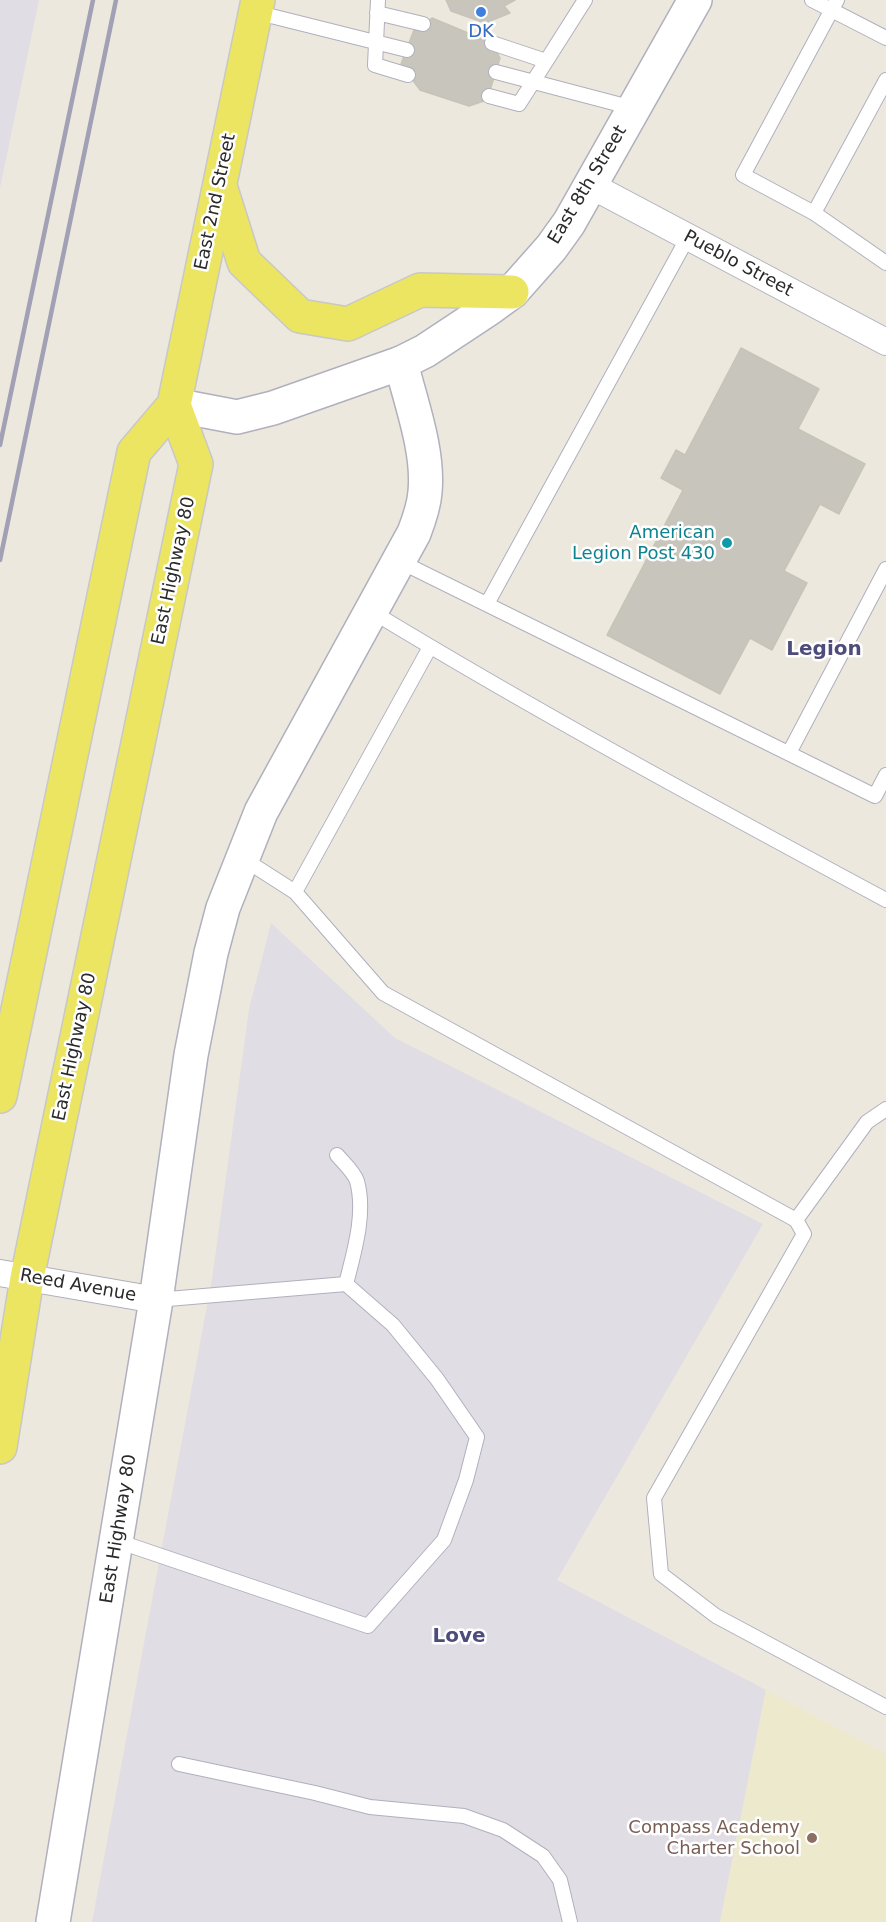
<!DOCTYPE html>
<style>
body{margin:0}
canvas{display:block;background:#ece8dd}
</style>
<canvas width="886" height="1922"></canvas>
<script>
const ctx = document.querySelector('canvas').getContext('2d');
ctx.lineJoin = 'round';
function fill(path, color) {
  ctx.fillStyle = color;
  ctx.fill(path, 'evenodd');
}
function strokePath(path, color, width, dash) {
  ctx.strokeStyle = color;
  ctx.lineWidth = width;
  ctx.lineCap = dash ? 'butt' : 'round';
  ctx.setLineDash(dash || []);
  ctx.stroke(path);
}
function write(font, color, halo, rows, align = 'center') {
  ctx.font = font + ' "DejaVu Sans",sans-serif';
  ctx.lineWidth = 5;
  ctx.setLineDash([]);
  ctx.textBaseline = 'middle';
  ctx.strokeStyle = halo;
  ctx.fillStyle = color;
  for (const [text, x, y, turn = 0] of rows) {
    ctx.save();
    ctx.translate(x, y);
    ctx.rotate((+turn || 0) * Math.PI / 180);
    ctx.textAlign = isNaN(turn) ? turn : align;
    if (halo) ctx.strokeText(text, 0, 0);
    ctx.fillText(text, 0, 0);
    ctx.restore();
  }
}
fill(new Path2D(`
 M0,0H39L0,188Z
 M271,923L395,1038L763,1224L557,1580L766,1690L720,1922H92L212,1279L249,1009Z`), '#e1dde5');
fill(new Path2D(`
 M766,1690L886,1754V1922H720Z`), '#ede9cd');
const building = new Path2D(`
 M446,0H515L504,6L510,13L485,23L451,11Z
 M432,18L492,43L500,58L487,100L469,106L420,90L401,64L414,30Z
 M741,348L819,389L798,429L865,464L839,514L820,504L784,571L807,583L772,650L750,638L720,694L607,635L683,490L661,478L676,450L685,455Z`);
fill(building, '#c7c5bc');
strokePath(building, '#c7c4b7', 1.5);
const service = new Path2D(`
 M378,0L375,65L408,75
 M812,0L886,38
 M837,0L743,175L814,213L886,263
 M255,12L407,50
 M377,13L423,24
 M492,43L546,61
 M496,72L633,108
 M489,96L519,104L585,0
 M814,213L886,80
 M399,561L875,796L886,775
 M487,604L688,237
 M371,611C539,713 713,807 886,900
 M789,753L886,569
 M242,858L295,892L383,993L796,1220L804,1234L654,1498L661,1574L716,1616L886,1707
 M295,892L430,647
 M796,1220L867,1122L886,1109
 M156,1300L346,1284C354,1252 366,1214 357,1181C354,1172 343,1162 337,1155
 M117,1541L368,1626L444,1540L466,1480L477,1437L437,1379L393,1325L346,1284
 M179,1764L315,1793L370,1807L464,1816L503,1830L543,1856L560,1880L570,1922`);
const minor = new Path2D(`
 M590,185L886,342
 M0,1273L156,1300`);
const tertiary = new Path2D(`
 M53,1922L156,1300L191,1055L211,953L223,908L261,812L414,533C419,520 424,506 425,492C429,451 411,403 401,363`);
const secondary = new Path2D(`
 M174,405L237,417L273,408L401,363L425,351L490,308L512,292L551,248L569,223L695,0`);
const primary = new Path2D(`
 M220,186L244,262L300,316L348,324L420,290L512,292
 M0,1096L134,452L174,405L258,0
 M0,1447L27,1278L196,464L174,405`);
strokePath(service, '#b0b0be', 16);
strokePath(minor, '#b0b0be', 28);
strokePath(tertiary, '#b0b0be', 36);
strokePath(secondary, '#b0b0be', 36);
strokePath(primary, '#c8c8c8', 36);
strokePath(service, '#fff', 14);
strokePath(minor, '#fff', 26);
strokePath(tertiary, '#fff', 33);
strokePath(secondary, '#fff', 33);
strokePath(primary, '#ece562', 33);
strokePath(new Path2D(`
 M0,445L93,0
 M0,560L116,0`), '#a1a0b4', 4.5);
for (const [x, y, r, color] of [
 [481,12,6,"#3f7fe0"],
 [727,543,6,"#0f9aa8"],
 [812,1838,6,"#8d6e63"]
]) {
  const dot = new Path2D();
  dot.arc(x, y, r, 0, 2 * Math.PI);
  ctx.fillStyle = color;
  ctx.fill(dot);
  strokePath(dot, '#fff', 2);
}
write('18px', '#366cbe', '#fff', [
 ["DK",481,32]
]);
write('18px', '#2a2a2a', '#fff', [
 ["East 8th Street",588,185,-59],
 ["East 2nd Street",216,202,-78],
 ["Pueblo Street",738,264,28],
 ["East Highway 80",174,571,-78],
 ["East Highway 80",75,1047,-78],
 ["Reed Avenue",78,1286,10],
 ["East Highway 80",119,1529,-81]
]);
write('18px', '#0d838f', '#fff', [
 ["American",715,533],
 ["Legion Post 430",715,554]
], 'right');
write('18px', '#785e54', '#fff', [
 ["Compass Academy",800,1828],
 ["Charter School",800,1849]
], 'right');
write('bold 20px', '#4d4c7a', '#fff', [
 ["Legion",824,650],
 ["Love",459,1637]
]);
</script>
